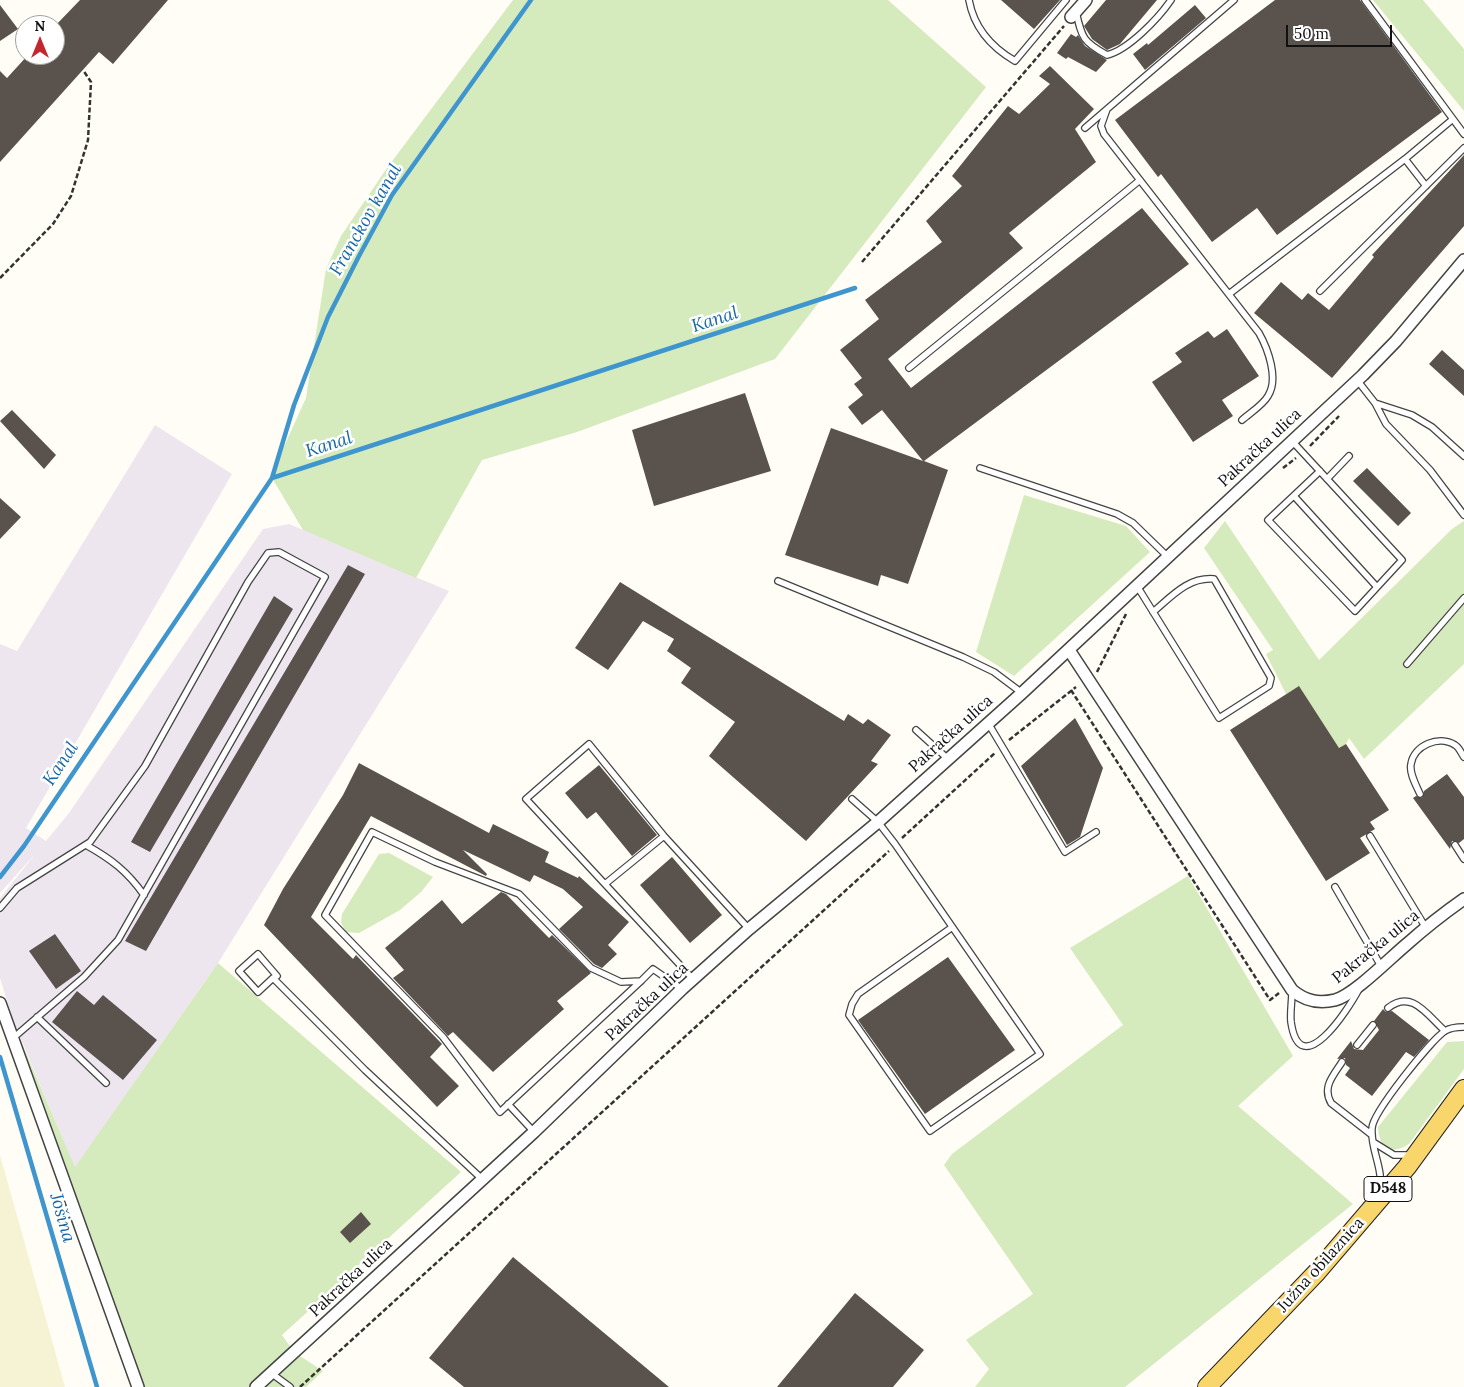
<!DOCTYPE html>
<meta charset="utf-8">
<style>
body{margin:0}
#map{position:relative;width:1464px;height:1387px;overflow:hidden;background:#fffdf5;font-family:Lora,serif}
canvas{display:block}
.north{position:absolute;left:15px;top:15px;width:50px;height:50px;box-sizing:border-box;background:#fff;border:1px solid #a0a0a0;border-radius:50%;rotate:0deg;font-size:14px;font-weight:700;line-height:20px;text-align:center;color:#111}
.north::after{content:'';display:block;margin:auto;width:18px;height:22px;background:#c4262e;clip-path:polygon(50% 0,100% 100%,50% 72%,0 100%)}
.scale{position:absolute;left:1286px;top:25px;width:106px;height:22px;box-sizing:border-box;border:2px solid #111;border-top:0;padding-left:6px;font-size:15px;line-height:18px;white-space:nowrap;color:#111;-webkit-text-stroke:4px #fff;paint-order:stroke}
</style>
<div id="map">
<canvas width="1464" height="1387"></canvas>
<div class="north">N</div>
<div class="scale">50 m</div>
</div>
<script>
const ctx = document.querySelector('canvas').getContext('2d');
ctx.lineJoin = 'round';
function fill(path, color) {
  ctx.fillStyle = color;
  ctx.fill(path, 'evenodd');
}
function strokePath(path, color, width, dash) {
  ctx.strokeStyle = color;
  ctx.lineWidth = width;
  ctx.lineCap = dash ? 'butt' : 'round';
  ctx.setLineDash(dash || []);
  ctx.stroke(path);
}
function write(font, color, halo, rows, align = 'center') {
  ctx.font = font + ' Lora,serif';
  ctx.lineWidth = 5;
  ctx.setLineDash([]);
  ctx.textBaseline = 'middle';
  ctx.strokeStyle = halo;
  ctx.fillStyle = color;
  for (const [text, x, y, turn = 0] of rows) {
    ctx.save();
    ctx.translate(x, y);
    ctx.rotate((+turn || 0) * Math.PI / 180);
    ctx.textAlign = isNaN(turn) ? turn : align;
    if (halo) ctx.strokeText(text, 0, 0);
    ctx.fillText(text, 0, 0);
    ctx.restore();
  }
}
fill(new Path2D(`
 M155,425L232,474L26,828L46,841L69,813L263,529L289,524L449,591L218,963L75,1168L13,1020L0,978V898L36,853L0,893V644L17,651Z`), '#eee6ef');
fill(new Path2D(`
 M0,1155L65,1387H0Z`), '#f6f3d4');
fill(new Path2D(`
 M513,0H888L986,87L775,359L577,432L482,460L416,578L303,530L272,478L277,462L306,398L326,269L341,236L387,168Z
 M1373,0H1423L1464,49V111Z
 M1024,495L1126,526L1150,552L1014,676L976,652Z
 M1225,521L1319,660L1452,529L1464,521V664L1364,759L1349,738L1346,744L1339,748L1299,687L1286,694L1266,654L1273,650L1204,548Z
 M389,853L433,877L421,892L400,910L359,933L346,932L341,923L342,914L379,854Z
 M1188,876L1293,1056L1238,1106L1353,1204L1125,1387H975L989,1369L966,1340L1033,1294L944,1165L952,1154L1123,1025L1070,948Z
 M218,963L461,1172L282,1335L294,1352L323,1371L306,1387H138L12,1039L18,1034L75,1167Z
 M1464,1041V1069L1409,1144C1390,1156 1379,1148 1378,1127L1447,1042Z`), '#d5ebbd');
strokePath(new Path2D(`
 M272,478L294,405L328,317L359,256L392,195L531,0
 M0,877L24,846L272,478L855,288
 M0,1057L97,1387`), '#3f96cf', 4.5);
fill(new Path2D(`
 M80,0H168L113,64L99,52L0,162V71L7,78L28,55H55V26Z
 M1001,0H1060L1034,29Z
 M1106,0H1157L1120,44L1107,50L1092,39L1084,26Z
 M1275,0H1360L1442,112L1277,235L1257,208L1212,242L1161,174L1158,177L1115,120Z
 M0,5L18,29L0,41Z
 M1195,5L1206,18L1145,70L1133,54L1147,43L1148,45Z
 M1071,34L1076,37L1078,35L1085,46L1107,60L1096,72L1068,57L1066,59L1057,53Z
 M1050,66L1094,109L1075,129L1096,162L1009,233L1023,248L888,359L911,388L1142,208L1189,264L924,461L948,470L908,584L881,575L878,586L785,555L831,428L923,461L882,410L862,425L848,407L863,395L854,384L862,378L840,350L879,319L865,300L942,242L926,221L962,186L952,176L1008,106L1019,114L1050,84L1039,76Z
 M1464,155V226L1332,378L1254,313L1281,282L1302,300L1308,293L1329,310L1374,257L1372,255Z
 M1227,329L1259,376L1222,400L1233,416L1193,442L1152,382L1182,362L1175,353L1208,331L1214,338Z
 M1442,350L1464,370V396L1429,364Z
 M745,393L771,471L654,506L632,430Z
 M12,410L56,455L44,469L0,421Z
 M1367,468L1411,513L1398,526L1353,481Z
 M0,498L21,517L0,539Z
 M348,565L365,574L146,951L125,941Z
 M620,582L844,721L848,714L863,724L868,719L891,735L871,761L878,764L806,841L709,756L735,722L681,683L691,668L667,651L674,639L643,621L608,670L575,648Z
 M274,596L293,609L150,852L131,842Z
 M1299,686L1339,748L1346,744L1389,810L1370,822L1375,829L1360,838L1370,853L1326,881L1230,730Z
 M1075,718L1103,768L1080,837L1067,845L1021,766Z
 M359,763L489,833L493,824L549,852L545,862L578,878L579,876L629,922L608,945L617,954L602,968L594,964L559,929L583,907L563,889L534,875L530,882L463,850L487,874L486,876L371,816L311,917L353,959L356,955L442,1044L430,1057L459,1086L437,1107L264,925L283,889L343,795Z
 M599,765L657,835L632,856L596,812L587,819L565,793Z
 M1447,774L1464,797V839L1459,843L1452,841L1450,849L1413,798L1416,796L1422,798L1424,791Z
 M672,857L722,915L690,943L640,885Z
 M501,892L506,894L549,938L552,935L591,973L557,1001L564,1009L493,1072L453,1032L448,1036L393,978L404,970L385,948L442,900L462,924Z
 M55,934L81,971L56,989L29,951Z
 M948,957L1015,1050L925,1114L858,1020Z
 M77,991L94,1005L103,995L157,1040L123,1080L52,1022Z
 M1383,1009L1386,1012L1392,1011L1429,1040L1414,1057L1406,1052L1372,1096L1345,1075L1350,1068L1346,1065L1345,1058L1337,1059L1351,1041L1354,1049L1363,1050L1379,1030L1374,1021Z
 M361,1212L371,1224L350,1243L340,1232Z
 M513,1257L669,1387H464L429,1358Z
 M855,1293L924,1350L893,1387H777Z`), '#5a524d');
const service = new Path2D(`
 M969,0C974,28 991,47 1015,61L1066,0
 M1365,0L1464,134
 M1076,12C1082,38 1083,42 1107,55C1128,50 1158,19 1171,0
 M1107,109L1101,126L1104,134L1259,333C1268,349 1279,379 1268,396C1263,405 1250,413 1242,420
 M1085,128L1234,0
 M1405,159L1453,119
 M1320,291L1464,148
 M1229,294L1405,159L1426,186
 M909,368L1140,180
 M1357,380L1375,403L1412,415L1432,427L1464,456
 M1375,403L1386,424L1430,470L1464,515
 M1292,441L1402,560L1355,611L1268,520L1320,471
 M980,468L1117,514L1133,523L1167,556
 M1327,479L1349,456
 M1294,496L1377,587
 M778,581L963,657L994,672L1022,693
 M1137,586L1219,718L1269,686L1271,678L1214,579C1188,577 1172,596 1153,612
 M1407,664L1464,598
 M988,723L1065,852L1096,832
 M916,730L948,759
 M1420,794C1416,785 1409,773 1411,764C1414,745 1439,735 1455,745C1459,747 1461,753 1464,757
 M852,799L878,822L895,844L1040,1054L930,1131L849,1015L852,1004L858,994L951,928
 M1370,836L1426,928
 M86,845C111,859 127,871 144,895
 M1455,845L1464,859
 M605,884L664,836
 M1335,887L1381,966
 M0,908L17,888L90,842L145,766L248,582L268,553L279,552L325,577L118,940L84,977L12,1039
 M273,978L258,992L239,971L258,954L277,976L273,978L365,1070L482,1179
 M693,979L526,799L589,744L664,836L749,929
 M641,981L621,982L591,968L519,894L435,862L372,832L325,915L443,1037L500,1112L641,981L653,969L682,989
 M1292,991C1292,1001 1290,1012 1291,1022C1300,1084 1348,1010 1359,989
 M1388,1008C1412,989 1427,1015 1445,1031
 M37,1017L106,1083
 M1357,1045L1373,1025
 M1342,1062C1333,1076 1322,1087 1331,1103L1372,1135
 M508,1104L534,1132
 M1373,1142L1394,1155H1412
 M1379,1192C1385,1170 1370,1150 1372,1128C1373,1112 1431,1040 1445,1031C1451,1027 1458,1027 1464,1027
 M271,1373L290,1387`);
const minor = new Path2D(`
 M1071,17L1086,0
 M1069,650L1292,990C1305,1001 1318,1004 1335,1000C1354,995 1390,958 1407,944C1425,928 1444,913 1464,899
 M0,1003L138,1387
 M256,1387L534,1132L682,989L749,929L878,822L1022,693L1363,375L1396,341L1464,260`);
const primary = new Path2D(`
 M1207,1387L1317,1272L1407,1167L1464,1089`);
strokePath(service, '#444', 8);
strokePath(minor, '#444', 14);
strokePath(primary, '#222', 20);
strokePath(new Path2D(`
 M862,262L1064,26
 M0,278L53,224L71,196L88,140L91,82L83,70
 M1310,446L1339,416
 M1283,468L1296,458
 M1097,672L1126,614
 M1071,690L1270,1000L1279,993
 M1009,740L1076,687
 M902,838L996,752
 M300,1387L889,851`), '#333', 2.5, [5, 2.5]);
strokePath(service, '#fff', 5.5);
strokePath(minor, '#fff', 11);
strokePath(primary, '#f9d66b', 18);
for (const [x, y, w] of [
 [1388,1189,48]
]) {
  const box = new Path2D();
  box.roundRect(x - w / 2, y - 12.5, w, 25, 4);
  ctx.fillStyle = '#fff';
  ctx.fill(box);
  strokePath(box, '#111', 1);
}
write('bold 15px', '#111', null, [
 ["D548",1388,1189]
]);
write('16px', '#111', '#fff', [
 ["Pakračka ulica",1260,448,-43],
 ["Pakračka ulica",951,734,-42],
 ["Pakračka ulica",1376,947,-39],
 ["Pakračka ulica",647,1002,-43],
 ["Južna obilaznica",1321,1265,-48],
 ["Pakračka ulica",351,1278,-43]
]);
write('italic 18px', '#1768a6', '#fff', [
 ["Franckov kanal",366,220,-60],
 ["Kanal",715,320,-18],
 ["Kanal",329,445,-18],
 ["Kanal",61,764,-56],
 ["Jošina",62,1218,74]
]);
</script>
